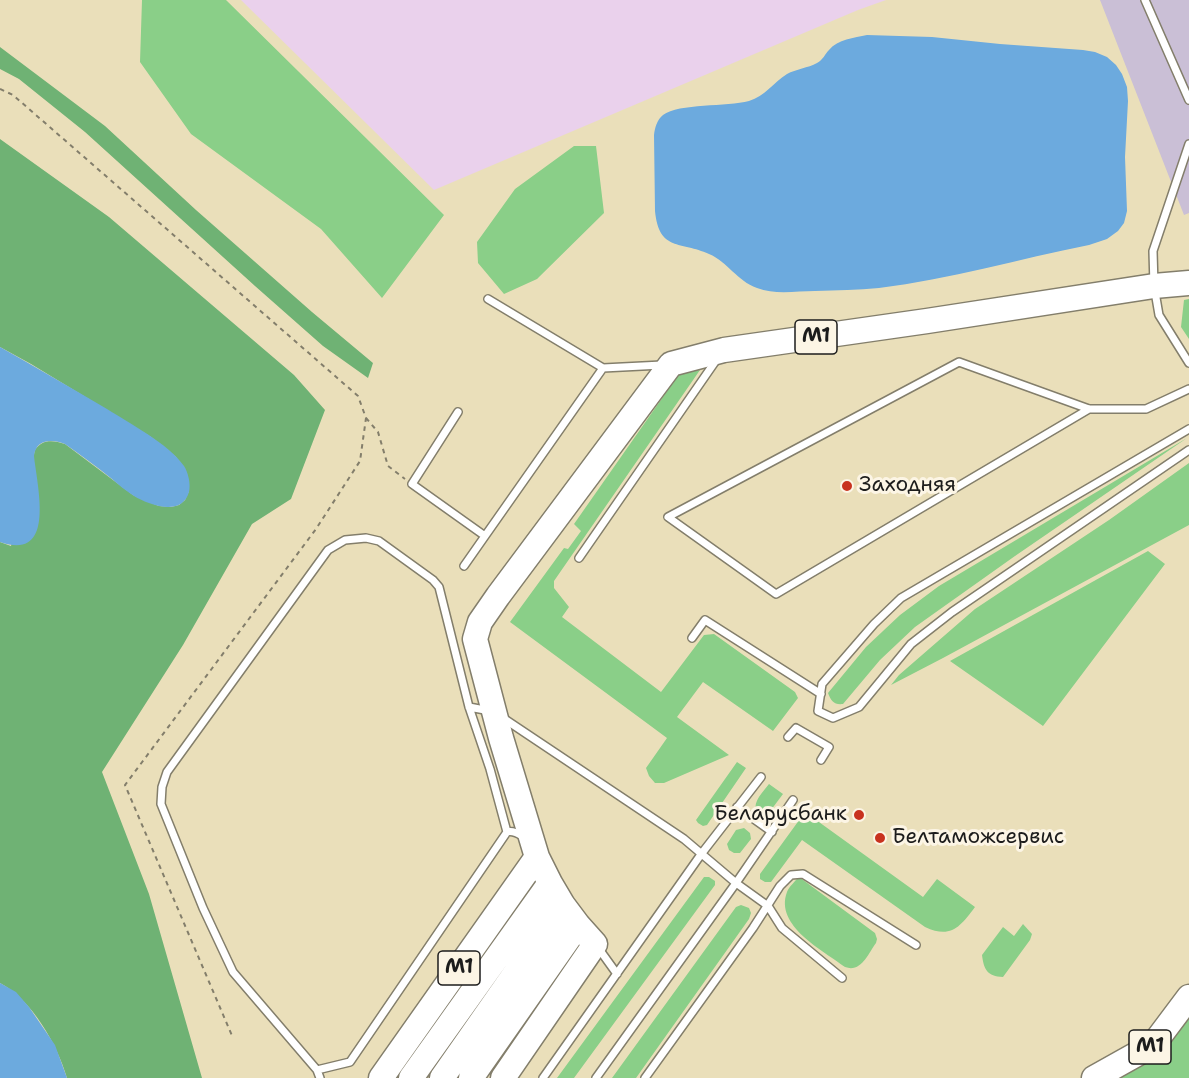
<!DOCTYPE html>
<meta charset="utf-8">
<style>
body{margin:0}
canvas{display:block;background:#eadfba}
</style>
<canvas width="1189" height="1078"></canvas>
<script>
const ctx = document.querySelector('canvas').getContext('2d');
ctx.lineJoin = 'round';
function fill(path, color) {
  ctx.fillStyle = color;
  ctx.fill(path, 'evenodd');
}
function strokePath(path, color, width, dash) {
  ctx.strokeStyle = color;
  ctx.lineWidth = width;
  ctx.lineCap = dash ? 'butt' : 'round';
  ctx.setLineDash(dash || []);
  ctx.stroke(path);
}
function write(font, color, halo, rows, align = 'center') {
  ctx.font = font + ' "Shantell Sans",sans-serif';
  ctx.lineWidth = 6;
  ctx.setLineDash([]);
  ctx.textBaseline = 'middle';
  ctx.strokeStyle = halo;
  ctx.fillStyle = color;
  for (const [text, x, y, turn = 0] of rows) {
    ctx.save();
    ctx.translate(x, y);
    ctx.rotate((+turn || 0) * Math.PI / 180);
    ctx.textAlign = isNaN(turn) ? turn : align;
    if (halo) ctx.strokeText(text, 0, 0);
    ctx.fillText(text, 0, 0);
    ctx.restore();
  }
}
fill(new Path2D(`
 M241,0H886L858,10L434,190Z`), '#ead1ec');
fill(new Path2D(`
 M1100,0H1189V213L1184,215Z`), '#cabfd6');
fill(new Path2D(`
 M142,0H226L444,215L382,298L321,229L191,134L140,62Z
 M574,146H596L604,213L537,279L504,294L478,263L477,242L515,189Z
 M1189,299V339L1181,327L1184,300Z
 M700,370L554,581V588L569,607L562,617L661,692L704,635L714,634L795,692L798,698L773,731L703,682L677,717L729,755L664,783H655L649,776L646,768L667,738L510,622L564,548L568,549L581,531L574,524L679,374Z
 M1187,438L1015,556L915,627L880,660L843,704C834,705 831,701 828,693L866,647L900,615L939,586Z
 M1189,463V525L943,658L891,685L899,675L975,609L1109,520Z
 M1148,551L1165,564L1043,726L950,661Z
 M737,762L746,768L707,825L703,826L698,823L696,820Z
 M769,784L783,794L768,814L764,816L756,811C753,801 763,792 769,784Z
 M805,812L923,897L937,879L975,907C960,927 951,939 925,927L802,840L771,882H765L760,879V874Z
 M744,828L750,833L751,839L740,853H734L729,850L727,844L736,830Z
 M704,877H709L715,881V885L574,1078H557Z
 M799,877L875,933L877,939L876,943C868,954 861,973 845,967C824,951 774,926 787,892C789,887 795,881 799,877Z
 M741,905L749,908L751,913L749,919L636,1078H612L736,907Z
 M1023,924L1032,934L1030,940L1003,977C987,976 984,970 982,955L1003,927L1014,936Z
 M1189,1016V1078H1118L1140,1066Z`), '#8acf88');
fill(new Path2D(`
 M0,47L105,126L196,210L312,312L373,363L368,378L323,346L255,286L85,132L19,79L0,69Z
 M0,139L109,217L294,375L325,410L291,499L252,524L183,645L102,772L149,894L202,1078H67C57,1044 32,1000 0,983V542L11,546L35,450C42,439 53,440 65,444L133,495L146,501L159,506L171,507L179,505L185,500L189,491V482L176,457L151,437L31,364L0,347Z`), '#6fb274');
fill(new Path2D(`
 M867,35L932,37L1000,44L1083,50L1095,52L1107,57L1116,65L1122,74L1127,87L1128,101L1125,157L1127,211L1124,223L1118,231L1107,239L1089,245C1019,259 950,279 879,288C858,290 837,290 815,291C796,291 775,295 757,288C737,281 728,262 709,254C681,241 659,252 655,211L654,135C655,127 657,120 663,115C679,103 727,107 749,101C765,96 773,83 787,74C796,69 808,68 817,63C823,60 825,54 829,50C838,39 854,38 867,35Z
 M0,347C36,367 71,388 107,409C129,423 169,444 184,466C188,472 191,484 189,492C182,517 149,505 134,496C126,491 119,485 112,479C97,467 81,455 65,444C52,439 36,439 34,456C37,486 57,562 0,542Z
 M0,983L16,992L29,1007L55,1045L67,1078H0Z`), '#6caade');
const lane = new Path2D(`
 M1145,0L1189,100
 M1189,144L1153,251L1154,286L1159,315L1189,363
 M488,299L603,368
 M1089,409L776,594L668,517L959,362L1089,409H1146L1189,389
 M458,412L412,484L485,536L464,566
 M1189,429L901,598L874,624L822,684L818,711L833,718L859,707L911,644L952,612L1189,450
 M485,536L603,368L662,365
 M579,558L717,359
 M692,638L705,620L821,694
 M469,707L490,711
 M503,718L684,839L736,883L768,906L782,928L842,978
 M788,737L796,728L829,747L821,760
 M737,807L772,832
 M599,949L617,974
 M317,1070L350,1062L507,832C513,830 519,834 524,837
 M320,1078L317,1070L233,972L203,908L161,804L162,787L167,772L328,550L345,540L366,538L379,541L433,580L439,587L469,707L490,769L507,832
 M543,1078L702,853L761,777
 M596,1078L736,883L793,800
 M645,1078L753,928L780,886L791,875L803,874L916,945`);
const highway = new Path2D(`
 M381,1078L537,857
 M411,1078L550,883
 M442,1078L563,905
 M471,1078L578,925
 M503,1078L595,944L578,925L563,905L550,883L537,857L501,738L475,639L480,622L498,596L671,364L724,350L927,321L1154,286L1189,283
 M1094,1078L1153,1045L1189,997`);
strokePath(lane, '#837e6b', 10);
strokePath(highway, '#837e6b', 27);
strokePath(new Path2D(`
 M0,89L13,95L358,396L366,418L360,461L316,529L125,785L233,1038
 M366,418L378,432L388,466L405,479`), '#837e6b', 2, [4.5, 4.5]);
strokePath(lane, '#fff', 7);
strokePath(highway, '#fff', 24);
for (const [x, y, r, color] of [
 [847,486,6,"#c8321e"],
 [859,815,6,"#c8321e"],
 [880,838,6,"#c8321e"]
]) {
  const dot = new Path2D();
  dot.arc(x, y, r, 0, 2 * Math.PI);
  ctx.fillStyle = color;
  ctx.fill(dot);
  strokePath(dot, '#fcf5e5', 2);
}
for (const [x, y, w] of [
 [816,337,42],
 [459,968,42],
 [1150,1047,42]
]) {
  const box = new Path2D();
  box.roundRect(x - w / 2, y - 17, w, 34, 4.5);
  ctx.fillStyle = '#fcf5e5';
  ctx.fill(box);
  strokePath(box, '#1c1c1c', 1.5);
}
write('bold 20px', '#1c1c1c', null, [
 ["М1",816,337],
 ["М1",459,968],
 ["М1",1150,1047]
]);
write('21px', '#1c1c1c', '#fcf5e5', [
 ["Заходняя",859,486],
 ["Беларусбанк",847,815,"right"],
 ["Белтаможсервис",892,838]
], 'left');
</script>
